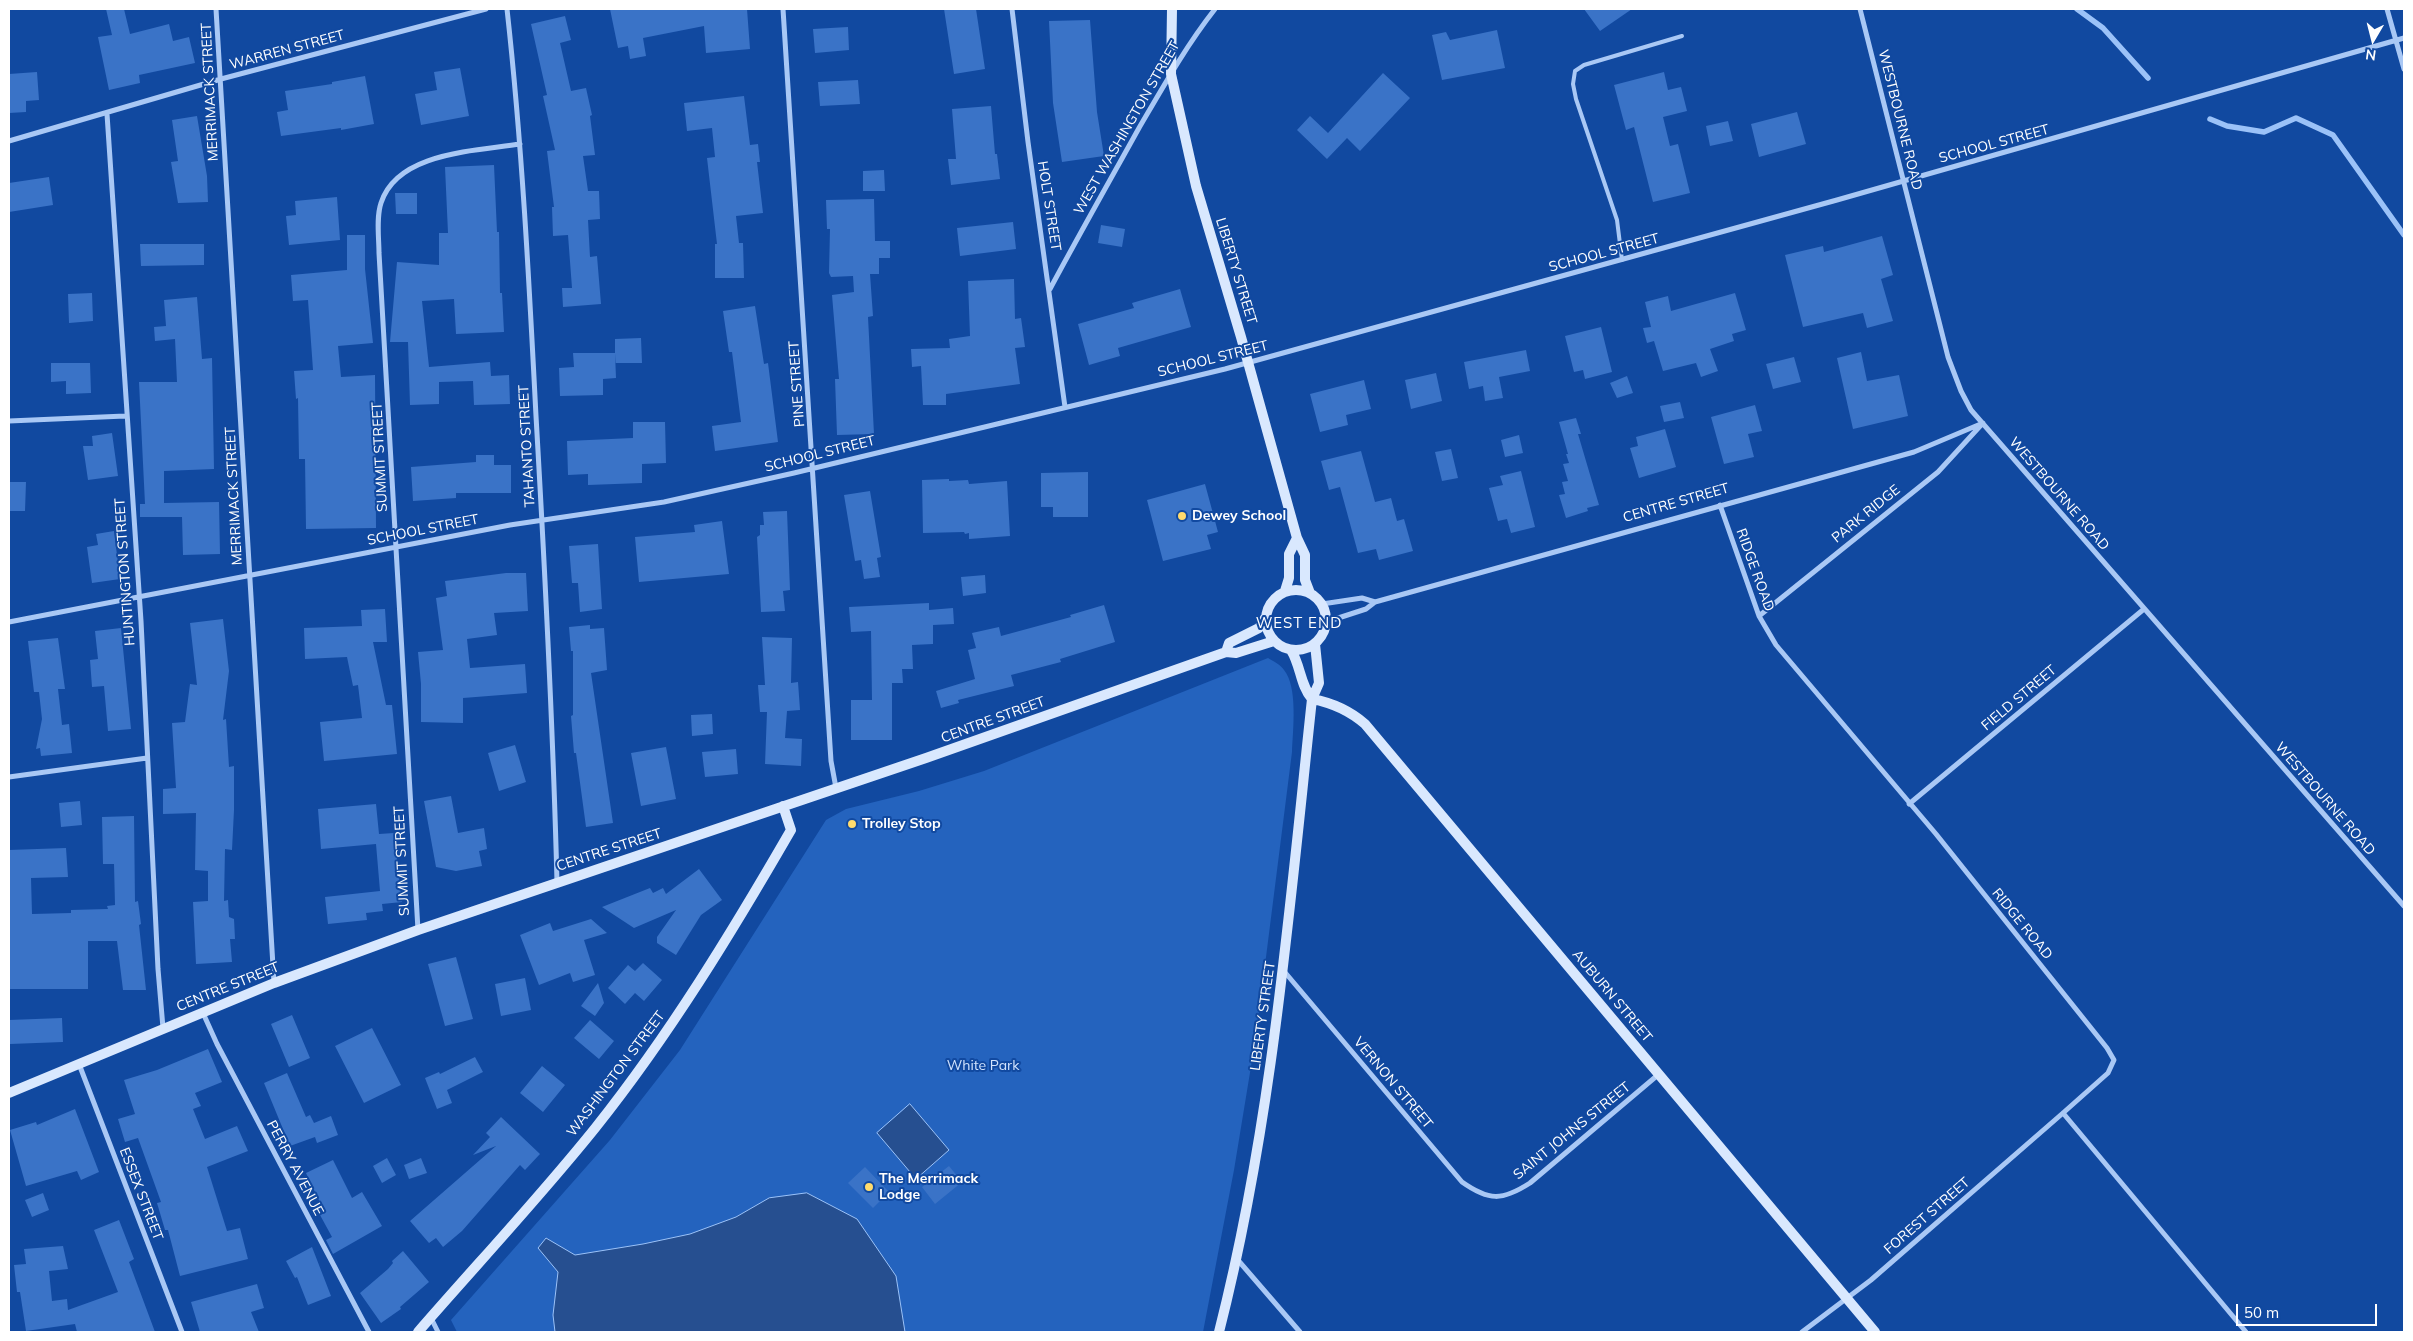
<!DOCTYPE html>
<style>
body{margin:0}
#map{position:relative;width:2413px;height:1341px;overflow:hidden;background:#1149a0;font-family:Mulish,sans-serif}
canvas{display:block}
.frame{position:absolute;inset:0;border:10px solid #fff;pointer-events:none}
.north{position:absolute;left:2348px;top:15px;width:50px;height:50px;-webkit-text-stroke:4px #1149a0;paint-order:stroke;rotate:188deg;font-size:14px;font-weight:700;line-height:20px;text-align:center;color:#fff}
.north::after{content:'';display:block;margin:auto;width:18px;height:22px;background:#fff;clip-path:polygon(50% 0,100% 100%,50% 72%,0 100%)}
.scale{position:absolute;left:2236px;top:1304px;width:141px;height:22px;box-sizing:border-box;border:2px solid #fff;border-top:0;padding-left:6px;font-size:15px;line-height:18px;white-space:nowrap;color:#fff;-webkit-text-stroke:4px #1149a0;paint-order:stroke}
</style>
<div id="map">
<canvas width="2413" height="1341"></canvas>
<div class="frame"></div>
<div class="north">N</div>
<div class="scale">50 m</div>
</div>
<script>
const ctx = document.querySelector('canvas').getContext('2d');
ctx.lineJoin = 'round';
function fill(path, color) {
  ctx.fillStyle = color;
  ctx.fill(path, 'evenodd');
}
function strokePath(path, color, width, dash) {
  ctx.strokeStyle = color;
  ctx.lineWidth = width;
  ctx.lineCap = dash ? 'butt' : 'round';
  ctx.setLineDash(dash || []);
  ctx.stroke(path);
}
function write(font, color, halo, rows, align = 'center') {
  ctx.font = font + ' Mulish,sans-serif';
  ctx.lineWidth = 4;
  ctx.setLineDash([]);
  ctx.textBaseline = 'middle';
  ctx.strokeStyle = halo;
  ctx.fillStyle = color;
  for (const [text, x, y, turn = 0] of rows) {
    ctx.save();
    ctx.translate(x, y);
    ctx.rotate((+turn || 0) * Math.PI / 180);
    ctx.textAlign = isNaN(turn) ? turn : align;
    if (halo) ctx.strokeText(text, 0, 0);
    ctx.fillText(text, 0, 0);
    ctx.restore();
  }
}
fill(new Path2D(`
 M1268,658C1273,661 1281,665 1284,670C1298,687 1293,730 1292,752L1256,1036L1234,1170L1203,1332H457L451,1320L610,1140L680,1050L826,820L846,809L919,791L984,771Z`), '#2463be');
const water = new Path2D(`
 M910,1104L949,1150L916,1179L877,1133Z
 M807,1193L857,1219L896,1276L905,1332H555L553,1315L558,1272L538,1248L546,1238L575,1255L643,1244L690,1234L736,1217L769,1198Z`);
fill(water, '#264f90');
strokePath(water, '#9bc2f8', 1);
strokePath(new Path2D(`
 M2077,9L2103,28L2148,78
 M2210,119L2227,126L2264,132L2296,118L2333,135L2404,235`), '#9bc2f8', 5.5);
fill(new Path2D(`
 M106,9H124L130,34L169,24L173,41L189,37L195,63L139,75L140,83L109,90L98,37L112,35Z
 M610,9H747L750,49L706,53L704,26L643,38L646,56L630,59L628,46L618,48Z
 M944,9H976L985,69L954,74Z
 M1584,9H1632L1600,31Z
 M565,16L571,40L560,43L571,91L586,88L592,115L590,116L595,155L583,156L588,191H599L600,219L588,220L590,257L597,256L601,304L563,307L562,288H572L568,235L553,236L552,207H554L547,151L555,150L543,96L547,95L531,24Z
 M1090,20L1097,112L1104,156L1062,162L1053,103L1049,21Z
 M848,27L849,50L815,53L813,29Z
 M1497,30L1505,68L1442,80L1432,35L1446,32L1450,40Z
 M460,68L469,116L421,125L415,94L437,90L434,72Z
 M37,72L39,100L26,101V112L9,113V74Z
 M1664,72L1668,90L1681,87L1687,111L1663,117L1670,146L1678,144L1690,193L1653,202L1634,127L1626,130L1614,85Z
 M1383,73L1410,98L1360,151L1347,138L1327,159L1297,130L1310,116L1328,133Z
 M365,76L374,124L341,130V128L281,136L277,112L288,110L285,91L332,84V82Z
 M858,80L860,104L820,106L818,82Z
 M744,96L750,145L758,144L760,162H757L763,213L736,216L739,243H743L744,278H715V244H717L707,158L715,157L712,128L687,131L684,103Z
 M991,106L995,154H997L1000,179L951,185L948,159H956L952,109Z
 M1797,112L1806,144L1759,157L1751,124Z
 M197,116L207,176L208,202L178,203L171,162L178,161L172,120Z
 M1728,121L1733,141L1710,146L1706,126Z
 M494,165L497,232H499L500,293H502L504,332L456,334L454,299L422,301L429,367L490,362L491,376L509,375L510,404L474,405L473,381L439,382V404L410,405L408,342H390L397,262L439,265V233H448L445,167Z
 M884,170L885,191H863V171Z
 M49,177L53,205L9,212V183Z
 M395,193H417V214H396Z
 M337,197L340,240L289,245L286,216L296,215L295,201Z
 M874,199L875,241H890V258H879V274H870L873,316L868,317L874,434L837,435L835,379H839L832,295L854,292L853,276L831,277L829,273L830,229H827L826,200Z
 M1013,222L1016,249L960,256L957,228Z
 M1101,225L1125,229L1122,247L1098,243Z
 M347,235H365V269L373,343L338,346L341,377L375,375L376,528L306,529L305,459H299L298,398L296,399L294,371L313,370L308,300L293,301L291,275L347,270Z
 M1882,236L1893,275L1881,279L1893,321L1867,328L1863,313L1803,327L1785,255L1823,246L1824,252Z
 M140,244H204V265L141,266Z
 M1014,279L1015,319L1021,318L1025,347L1015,348L1020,384L946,394V405H923L921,366L912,367L911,349L950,348L949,339L970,336L968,281Z
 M1180,289L1191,327L1118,348L1120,356L1089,365L1078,324L1134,308L1132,303Z
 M92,293L93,321L69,323L68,294Z
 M1735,293L1746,330L1732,334L1734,341L1710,349L1718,371L1701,377L1696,363L1663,371L1654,341L1647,343L1643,328L1651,327L1645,302L1668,296L1671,311Z
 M197,297L202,359L212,358L214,469L164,471V503L219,502L220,554L183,555L182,517H140V504H145L139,382H177L175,339L155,341L154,327L166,326L164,300Z
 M755,306L764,364L768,363L778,442L715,451L712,426L741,422L732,352H729L723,311Z
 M1601,327L1612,372L1585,379L1583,370L1574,372L1565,336Z
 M641,338L642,363H615V339Z
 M1526,350L1530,371L1499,377L1503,398L1485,401L1483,386L1469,389L1464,362Z
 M1861,352L1867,381L1899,375L1908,416L1853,429L1837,358Z
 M573,353H615L616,378L603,379V395L560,396L559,368L574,367Z
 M1794,357L1801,382L1773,389L1766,364Z
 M51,363H90L91,393L66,394V381L51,382Z
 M1436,373L1442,401L1411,409L1405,380Z
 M1627,376L1633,393L1617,398L1610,383Z
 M1364,380L1371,409L1346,415L1348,425L1320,432L1310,394Z
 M1680,402L1684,418L1664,422L1660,406Z
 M1755,405L1762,431L1748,434L1754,457L1724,464L1711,417Z
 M1576,418L1581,434H1578L1599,505L1587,508L1588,511L1566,518L1559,495L1565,494L1562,482L1568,481L1563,464L1569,463L1566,454H1568L1559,422Z
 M633,422H665L666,463L642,464V483L588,485V474L568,475L567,441L633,438Z
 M1665,429L1676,467L1639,478L1630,448L1638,446L1636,437Z
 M112,433L118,476L88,480L83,446H93L92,436Z
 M1519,435L1523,453L1505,457L1501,440Z
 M1451,449L1458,478L1442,481L1435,452Z
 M1361,451L1375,502L1391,498L1397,521L1404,519L1413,551L1379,560L1376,549L1358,553L1340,487L1329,490L1321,461Z
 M476,455H494V465H511V493H456V498L413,501L411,467L476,462Z
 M1521,471L1535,527L1511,533L1507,519L1498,521L1489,488L1503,485L1500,476Z
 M1088,472V517H1053V507H1041V473Z
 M949,479V481L968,480L969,484L1007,481L1010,536L969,539V533L965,534L964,532L923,533L922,480Z
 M9,482H26L25,511H9Z
 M1205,484L1218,532L1207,535L1211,549L1163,561L1147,500Z
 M870,491L881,557L877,558L880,577L864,579L861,560L855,561L844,495Z
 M787,511L790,590L783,591L785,611L761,612L757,537L760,535V525H764L763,512Z
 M722,521L729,574L639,582L635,537L695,532L694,525Z
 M114,531L120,579L92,583L87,547L98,545L96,534Z
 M598,544L602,609L580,612L578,583H572L569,546Z
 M506,573H526L528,611L494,613L497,635L467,639L470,668L525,664L527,693L463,698V723L421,722V684L418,652L443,650L436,598L447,596L445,581Z
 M985,575L986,593L963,596L961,577Z
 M929,603V610L953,608L954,624L933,625V644L912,645L913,669H902L903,683H892V740H851V700H872L871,631L851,632L849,607Z
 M1104,605L1115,642L1060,659L1061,662L1011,675L1014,686L958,700L959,703L941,708L936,691L975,679L968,650L976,648L972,633L999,627L1001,636L1071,617L1070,615Z
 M385,609L387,642H373L386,705H392L397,754L324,761L320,722L362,718L358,685L353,686L347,657L305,659L304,628L362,626L361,610Z
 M223,619L229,671L223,720L226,719L229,767L234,766V810L232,850L225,849L224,901L228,900L229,917L234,919L235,939H230L232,962L196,964L193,902L208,901V871L195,870L196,813L163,814V789L176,788L172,723L185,722L190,684L197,685L190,623Z
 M590,625V629L604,628L607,670L591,673L613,823L586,827L576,753H574L571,716L573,715V651H571L569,627Z
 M121,628L131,729L108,731L104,686L92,687L90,660L98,659L95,631Z
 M762,637L792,638L791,683L798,682L800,710L787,711L785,738L802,739L801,766L765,764L767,712H760L758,685H765Z
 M58,638L65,689H58L62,725L69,724L72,753L41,756L40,748L36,749L42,719L39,692H34L28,641Z
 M712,714L713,734L692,736L691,715Z
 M515,745L526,782L499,791L488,753Z
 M666,747L676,799L641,806L631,753Z
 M736,749L738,774L705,777L702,752Z
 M451,796L458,833L484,828L487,849L479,851L482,866L456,871L436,867L424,801Z
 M80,801L82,825L61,827L59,803Z
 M376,804L379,834L394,833L402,902L382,904L383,911L366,913L367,920L328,924L325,897L380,891L376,844L321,849L318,809Z
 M134,816L135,902L138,901L141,924L139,925L146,990H123L117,941H88V989H9V850L66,848L68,877L31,878L32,914L71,913V910L108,909L107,906L115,905L114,864H103L102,817Z
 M699,869L722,900L701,915L676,955L657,943V937L676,910L634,928L602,907L650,888L653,893L663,888L666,894Z
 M591,919L607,933L584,940L595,975L573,982L570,973L539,985L520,935L550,923L553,931Z
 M456,957L473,1019L445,1026L428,964Z
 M643,963L662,980L644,1001L635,993L625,1004L608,988L628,965L635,971Z
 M525,978L531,1010L501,1016L495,984Z
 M598,983L604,1003L595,1016L581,1006Z
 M292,1015L310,1058L289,1067L271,1024Z
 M62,1018L63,1042L10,1044L9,1020Z
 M590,1020L614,1041L599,1059L574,1038Z
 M372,1028L401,1085L364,1103L335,1046Z
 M208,1049L222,1082L195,1093L201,1106L193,1109L205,1139L237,1126L248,1151L207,1167L227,1231L240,1228L248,1259L180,1276L168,1230H165L157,1203L161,1202L138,1138L125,1142L118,1119L135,1114L124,1080L157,1070Z
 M475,1057L483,1072L447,1090L452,1103L437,1109L425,1078L439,1072L440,1074Z
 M542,1066L565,1085L543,1112L520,1093Z
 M287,1073L306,1117L310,1115L314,1123L331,1116L338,1135L317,1143L315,1137L290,1146L264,1083Z
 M75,1109L99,1172L81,1180L77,1171L26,1186L10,1130L36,1122L37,1125Z
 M501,1117L540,1154L525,1170L520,1165L462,1231L443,1247L436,1238L429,1243L410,1221L496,1146L473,1155L490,1137L486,1133Z
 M387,1158L396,1175L382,1183L373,1166Z
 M421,1158L427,1173L409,1179L404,1165Z
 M333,1160L352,1198L362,1192L382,1226L333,1254L326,1240L332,1237L320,1215L325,1213L306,1173Z
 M949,1166L962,1182L935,1204L922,1187Z
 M865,1167L889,1192L873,1208L848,1183Z
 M43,1193L49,1210L32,1217L25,1200Z
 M119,1220L134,1259L129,1262L155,1332H77L75,1324L26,1331L20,1292H17L14,1265L26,1264L24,1249L63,1246L68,1269L49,1271L52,1301L67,1299L68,1310L118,1292L94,1230Z
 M312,1247L331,1296L308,1305L297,1277L295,1278L286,1261Z
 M403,1251L429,1282L400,1307L401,1309L381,1323L360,1293L388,1269L393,1263L392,1261Z
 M257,1284L264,1308L251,1312L259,1332H200L191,1302Z`), '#3a73c7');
strokePath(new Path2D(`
 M1622,260L1617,220L1576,99L1573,84L1575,71L1584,65L1682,36`), '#a9c8f5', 4);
strokePath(new Path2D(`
 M216,9L274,983
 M507,9C522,144 529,280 536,416C545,571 553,727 557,882
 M783,9L831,761L836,788
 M1012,9L1028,142L1065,407
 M1860,9L1948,357L1961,391L1971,410L2404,906
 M2387,9L2404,69
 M107,114L141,621L158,969L163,1028
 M9,141L221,79L486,9
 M1050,289C1079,235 1109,182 1139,128C1163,87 1186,46 1215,9
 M9,421L125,416
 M1720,505L1759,616L1776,645L1936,834L2107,1048L2114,1060L2108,1073L2063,1113L1871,1280L1802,1332
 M1322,604L1362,598L1375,602
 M1759,616L1938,472L1982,424
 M9,622L510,525L664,502L794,473L1225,369L1837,200L2404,38
 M1326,622L1366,609L1375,602L1914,452L1983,423
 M9,777L147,758
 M1909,804L2144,609
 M418,930L379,253C379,238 376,218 381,203C397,152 476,151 520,144
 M1283,970L1462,1182C1489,1201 1502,1201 1530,1183L1659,1074
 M203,1013L217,1044L369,1332
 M79,1064L182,1332
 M2063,1113L2246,1332
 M1237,1259L1300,1332
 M431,1318L438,1332`), '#a9c8f5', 5);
strokePath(new Path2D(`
 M1172,9L1171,74L1196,186L1241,337L1297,538L1305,555V580L1310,593
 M1266 620a30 30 0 1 1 60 0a30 30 0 1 1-60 0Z
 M1285,591L1289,578V554L1297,538
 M1291,650C1301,666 1300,685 1312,699
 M1226,652L1229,643L1259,628L1265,618
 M1312,699C1333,703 1349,710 1365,724L1875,1332
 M9,1093L274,983L418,930L926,758L1226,652L1236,653L1274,641
 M418,1332C477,1264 540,1197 596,1127C670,1034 732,932 791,830L783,806
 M1219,1332C1272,1124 1289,912 1312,699L1319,683L1315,644`), '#d9e8fe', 10);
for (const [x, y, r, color] of [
 [1182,516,5,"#ffdb6d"],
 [852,824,5,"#ffdb6d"],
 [869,1187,5,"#ffdb6d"]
]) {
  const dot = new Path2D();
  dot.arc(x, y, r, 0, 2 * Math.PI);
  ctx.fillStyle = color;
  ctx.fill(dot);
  strokePath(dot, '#1149a0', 2);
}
write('14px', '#fff', '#1149a0', [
 ["WARREN STREET",287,50,-15],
 ["MERRIMACK STREET",210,92,-93],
 ["WESTBOURNE ROAD",1900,120,76],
 ["WEST WASHINGTON STREET",1127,128,-60],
 ["SCHOOL STREET",1994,144,-15],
 ["HOLT STREET",1049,206,81],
 ["SCHOOL STREET",1604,253,-15],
 ["LIBERTY STREET",1236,271,73],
 ["SCHOOL STREET",1213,359,-14],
 ["PINE STREET",797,384,-94],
 ["TAHANTO STREET",527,446,-93],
 ["SCHOOL STREET",820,454,-14],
 ["SUMMIT STREET",380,457,-93],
 ["WESTBOURNE ROAD",2059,494,49],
 ["MERRIMACK STREET",234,496,-93],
 ["CENTRE STREET",1676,503,-16],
 ["PARK RIDGE",1866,514,-39],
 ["SCHOOL STREET",423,530,-11],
 ["RIDGE ROAD",1755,570,70],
 ["HUNTINGTON STREET",125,572,-94],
 ["FIELD STREET",2019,698,-40],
 ["CENTRE STREET",993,720,-20],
 ["WESTBOURNE ROAD",2325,799,49],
 ["CENTRE STREET",609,850,-18],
 ["SUMMIT STREET",402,861,-93],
 ["RIDGE ROAD",2022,924,51],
 ["CENTRE STREET",228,987,-22],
 ["AUBURN STREET",1612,996,50],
 ["LIBERTY STREET",1263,1016,-82],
 ["WASHINGTON STREET",616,1074,-53],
 ["VERNON STREET",1393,1083,50],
 ["SAINT JOHNS STREET",1572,1131,-39],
 ["PERRY AVENUE",295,1168,62],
 ["ESSEX STREET",141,1194,69],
 ["FOREST STREET",1927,1216,-41]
]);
write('bold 14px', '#fff', '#1149a0', [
 ["Dewey School",1192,516],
 ["Trolley Stop",862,824],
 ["The Merrimack",879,1179],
 ["Lodge",879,1195]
], 'left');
write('14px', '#d2e4fe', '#1149a0', [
 ["White Park",983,1066]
]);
ctx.letterSpacing = '1px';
write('15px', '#fff', '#1149a0', [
 ["WEST END",1299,623]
]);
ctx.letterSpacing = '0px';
</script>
